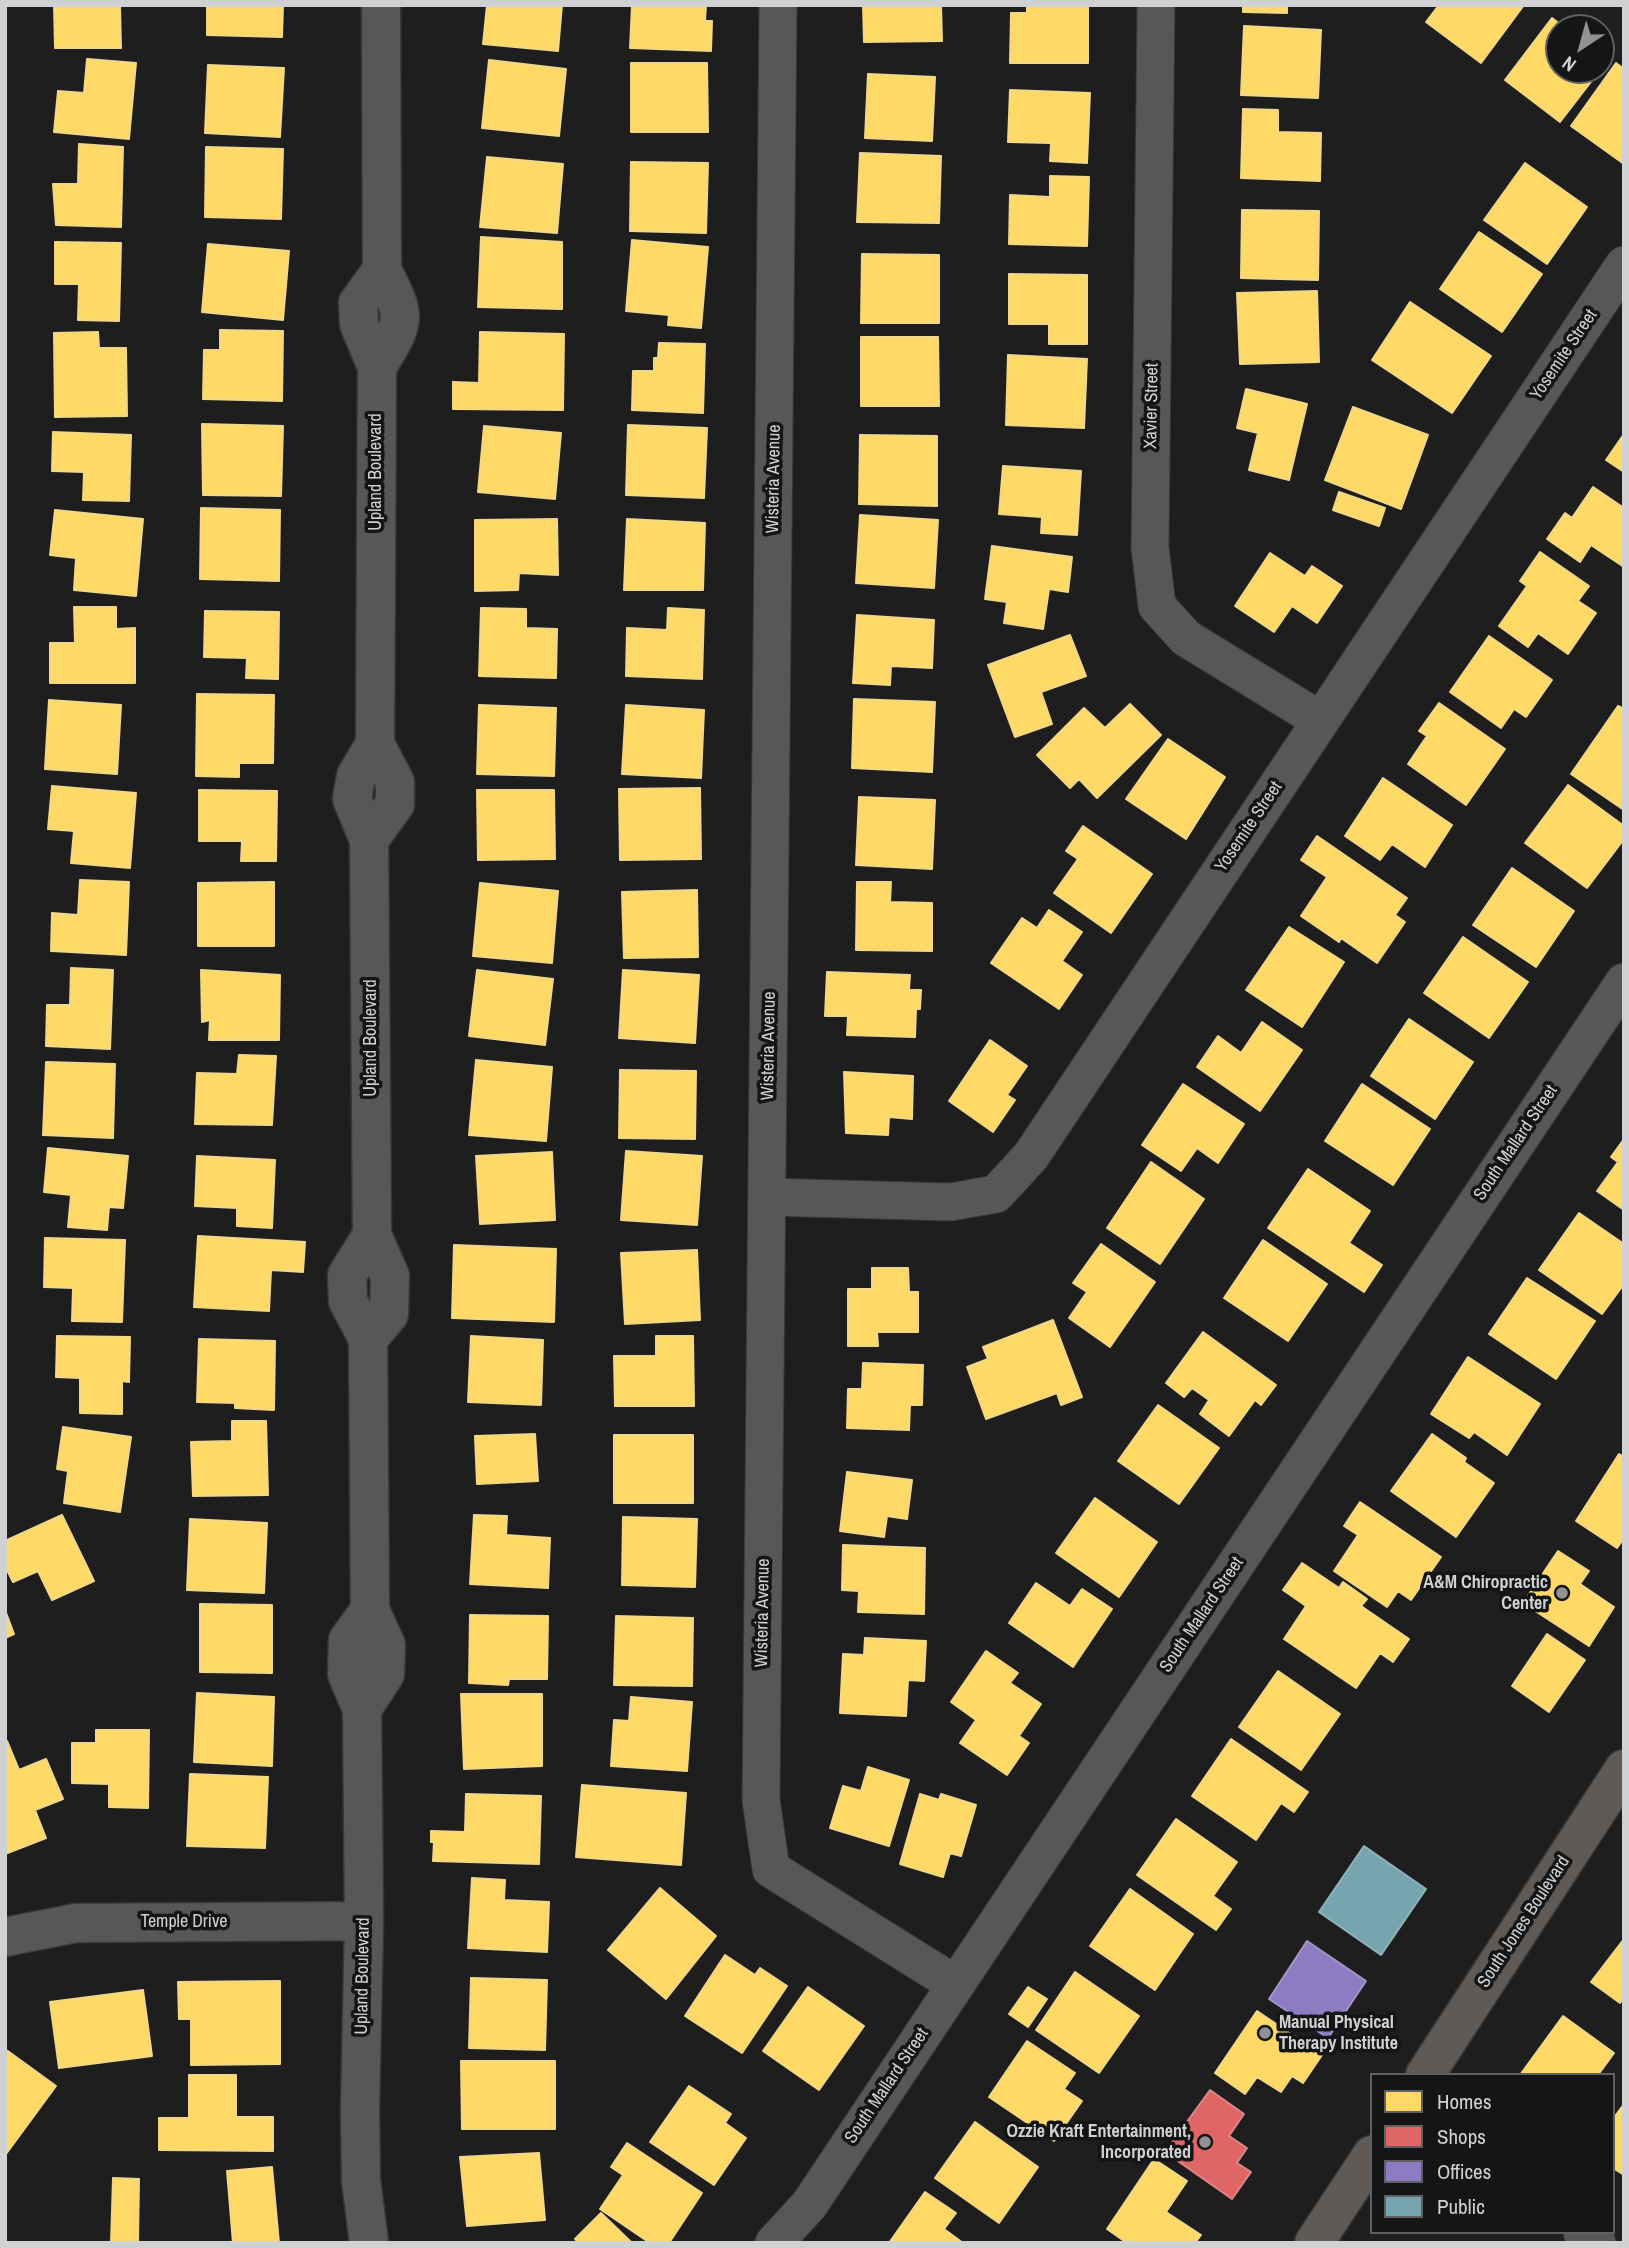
<!DOCTYPE html>
<style>
body{margin:0}
#map{position:relative;width:1629px;height:2248px;overflow:hidden;background:#1e1e1f;font-family:"Archivo Narrow",sans-serif}
canvas{display:block}
.frame{position:absolute;inset:0;border:7px solid #d0d1d3;pointer-events:none}
.legend{position:absolute;left:1370px;top:2073px;width:245px;height:161px;box-sizing:border-box;background:#131517;border:2px solid #5f6062;margin:0;padding:9px 12px;list-style:none;font-size:21px;color:#d0d1d3}
.legend li{display:flex;align-items:center;gap:14px;height:35px}
.legend b{width:35px;border:2px solid #5f6062}
.north{position:absolute;left:1545px;top:14px;width:70px;height:70px;box-sizing:border-box;background:#131517;border:2px solid #5f6062;border-radius:50%;rotate:216deg;font-size:19px;font-weight:700;line-height:28px;text-align:center;color:#d0d1d3}
.north::after{content:'';display:block;margin:auto;width:24px;height:32px;background:#929294;clip-path:polygon(50% 0,100% 100%,50% 72%,0 100%)}
</style>
<div id="map">
<canvas width="1629" height="2248"></canvas>
<div class="frame"></div>
<ul class="legend">
<li><b style="height:19px;background:#ffd966"></b>Homes</li>
<li><b style="height:19px;background:#e06666"></b>Shops</li>
<li><b style="height:19px;background:#8e7cc3"></b>Offices</li>
<li><b style="height:19px;background:#76a5af"></b>Public</li>
</ul>
<div class="north">N</div>
</div>
<script>
const ctx = document.querySelector('canvas').getContext('2d');
ctx.lineJoin = 'round';
function fill(path, color) {
  ctx.fillStyle = color;
  ctx.fill(path, 'evenodd');
}
function strokePath(path, color, width, dash) {
  ctx.strokeStyle = color;
  ctx.lineWidth = width;
  ctx.lineCap = dash ? 'butt' : 'round';
  ctx.setLineDash(dash || []);
  ctx.stroke(path);
}
function write(font, color, halo, rows, align = 'center') {
  ctx.font = font + ' "Archivo Narrow",sans-serif';
  ctx.lineWidth = 7;
  ctx.setLineDash([]);
  ctx.textBaseline = 'middle';
  ctx.strokeStyle = halo;
  ctx.fillStyle = color;
  for (const [text, x, y, turn = 0] of rows) {
    ctx.save();
    ctx.translate(x, y);
    ctx.rotate((+turn || 0) * Math.PI / 180);
    ctx.textAlign = isNaN(turn) ? turn : align;
    if (halo) ctx.strokeText(text, 0, 0);
    ctx.fillText(text, 0, 0);
    ctx.restore();
  }
}
const homes = new Path2D(`
 M54,5H120L121,48H55Z
 M207,5H283L282,37L207,35Z
 M487,5H562L558,51L483,44Z
 M632,5H706L705,21H712L711,51L630,48Z
 M863,5H941L942,41L864,42Z
 M1027,5H1088V63H1010L1011,13H1027Z
 M1243,5H1287V13L1243,12Z
 M1439,5H1524L1481,63L1426,22Z
 M1552,18L1565,28H1559V70H1600L1560,122L1505,80Z
 M1244,26L1321,30L1318,98L1241,95Z
 M87,59L136,63L129,139L54,132L58,91L84,93Z
 M489,60L566,69L559,136L482,128Z
 M631,63H707L708,132H631Z
 M1616,63L1624,69V164L1571,126Z
 M208,65L284,68L280,137L205,133Z
 M868,74L935,77L932,141L865,138Z
 M1010,90L1090,93L1087,163L1050,161L1051,143L1008,142Z
 M1243,109L1278,110V132L1321,133L1320,181L1241,178Z
 M79,144L123,147L121,227L56,225L53,184H78Z
 M206,147L283,149L281,219L205,217Z
 M860,153L941,156L939,223L857,222Z
 M487,157L563,164L557,233L480,227Z
 M631,162L708,163L706,233L630,231Z
 M1525,163L1587,207L1547,264L1484,220Z
 M1050,176L1089,177L1087,246L1009,244L1010,195L1050,197Z
 M1242,210L1319,211L1318,280L1241,278Z
 M1479,232L1542,274L1502,332L1440,289Z
 M481,237L562,242V309L478,307Z
 M632,240L708,247L701,328L668,325L669,315L626,311Z
 M55,242L121,243L119,321L78,320L79,284H55Z
 M208,244L289,251L283,320L202,312Z
 M862,254L939,255V323H861Z
 M1009,274L1087,275V344H1049V324H1009Z
 M1317,291L1319,362L1240,364L1237,293Z
 M1410,302L1491,356L1452,413L1372,360Z
 M220,330L283,331L282,401L203,399L204,350H220Z
 M98,332L99,348H126L127,416L55,417L54,333Z
 M480,332L564,334L563,410L453,409V382L479,383Z
 M861,337H938L939,406H861Z
 M659,343L705,344L703,413L632,410L633,371H654V358H658Z
 M1008,355L1087,359L1084,428L1006,425Z
 M1246,389L1307,404L1289,480L1249,470L1258,433L1237,428Z
 M1353,407L1428,435L1401,509L1325,480Z
 M202,424L283,426L281,496L203,495Z
 M628,425L707,428L704,498L626,495Z
 M484,426L561,433L555,499L478,492Z
 M53,432L131,435L129,501L83,500L84,472L52,471Z
 M1624,434V472L1606,460Z
 M860,435L937,436V506L859,504Z
 M1003,466L1081,471L1077,535L1041,533L1042,517L999,514Z
 M1593,487L1624,508V567L1591,545L1580,562L1547,539L1565,513L1572,518Z
 M1339,492L1385,508L1379,526L1333,510Z
 M201,508L280,510L279,581L200,579Z
 M55,510L143,519L136,596L74,590L76,558L50,555Z
 M860,515L938,520L934,588L856,583Z
 M557,519L558,575L519,573L518,590L475,591V520Z
 M627,519L705,523L703,590H624Z
 M992,546L1072,557L1068,592L1049,589L1043,629L1004,623L1007,602L985,599Z
 M1540,552L1589,586L1578,601L1596,613L1568,654L1538,633L1528,647L1499,626L1527,586L1520,581Z
 M1270,553L1305,576L1312,566L1342,586L1317,623L1292,606L1274,632L1235,606Z
 M74,607H116V629L135,628V683H50V643H75Z
 M481,608L526,609V628L557,629L556,678L479,676Z
 M668,608L704,610L702,679L626,676L627,628L667,630Z
 M205,611L279,612L278,679L246,678L247,658L204,657Z
 M857,615L934,620L932,668L891,666L890,685L853,683Z
 M1070,635L1086,676L1041,692L1052,724L1015,737L988,665Z
 M1489,636L1552,680L1526,717L1514,709L1501,728L1450,692Z
 M197,694L274,695L273,763H239V777L196,776Z
 M854,699L935,702L932,772L852,768Z
 M49,700L121,705L117,774L45,769Z
 M1439,703L1505,749L1466,805L1408,764L1427,736L1419,731Z
 M1130,704L1161,735L1097,798L1079,779L1070,788L1037,755L1084,708L1105,728Z
 M479,705L556,708L554,776L477,774Z
 M626,705L704,710L701,778L622,774Z
 M1618,706L1624,709V810L1571,774Z
 M1168,739L1225,777L1186,839L1126,799Z
 M1383,778L1452,825L1425,867L1392,844L1380,860L1345,836Z
 M1568,785L1624,826V839L1587,888L1525,843Z
 M52,786L136,793L130,868L71,863L74,831L48,829Z
 M700,788L701,859L620,860L619,789Z
 M199,790L277,791L276,861H241L242,841H199Z
 M477,790H554L555,859L478,860Z
 M859,797L935,800L932,869L856,865Z
 M1083,826L1152,874L1111,933L1054,893L1078,859L1066,851Z
 M1317,836L1407,898L1395,915L1405,922L1377,963L1341,938L1339,942L1301,916L1327,877L1301,860Z
 M1512,868L1574,911L1536,967L1473,925Z
 M80,880L129,882L126,955L51,951L52,913L78,915Z
 M274,882V946H198V883Z
 M857,882H891L890,902L932,903V951L856,950Z
 M480,883L558,891L552,963L473,956Z
 M697,890L698,957L624,958L622,892Z
 M1049,910L1082,932L1062,961L1082,975L1059,1009L991,963L1022,918L1037,928Z
 M1289,927L1344,962L1302,1027L1246,990Z
 M1463,937L1528,982L1489,1038L1424,993Z
 M71,968L113,970L110,1049L46,1046L47,1005H70Z
 M201,970L280,975L279,1040H209L210,1020L202,1022Z
 M477,970L553,979L545,1045L469,1036Z
 M623,970L699,975L695,1043L619,1038Z
 M827,972L910,975L909,990H921L920,1009H916L915,1037L847,1035L848,1016H825Z
 M1409,1019L1473,1062L1435,1119L1371,1076Z
 M1262,1022L1302,1050L1260,1111L1197,1067L1218,1036L1241,1053Z
 M990,1040L1027,1066L1007,1095L1015,1100L993,1132L949,1101Z
 M239,1055L276,1056L272,1125L195,1124L197,1073L237,1074Z
 M476,1060L552,1067L546,1141L469,1135Z
 M46,1062L115,1064L113,1138L43,1135Z
 M620,1070L696,1071L695,1139L619,1138Z
 M844,1072L913,1076L912,1119L889,1117L888,1135L846,1133Z
 M1183,1084L1244,1124L1218,1163L1197,1148L1181,1171L1142,1145Z
 M1362,1084L1430,1129L1393,1185L1325,1141Z
 M1624,1139V1210L1597,1191L1618,1162L1611,1157Z
 M48,1148L128,1156L123,1208L109,1207L107,1230L68,1227L71,1195L44,1192Z
 M626,1151L702,1156L697,1225L621,1220Z
 M552,1152L555,1220L480,1224L476,1156Z
 M197,1156L275,1160L272,1228L237,1226V1208L195,1206Z
 M1151,1162L1204,1199L1160,1264L1107,1228Z
 M1308,1169L1370,1211L1349,1243L1382,1265L1364,1292L1268,1228Z
 M1579,1213L1624,1244V1284L1602,1314L1539,1270Z
 M198,1236L305,1242L303,1272L271,1270L269,1311L194,1307Z
 M45,1238L125,1240L122,1322L72,1321L73,1288L44,1287Z
 M1263,1240L1327,1284L1288,1341L1224,1298Z
 M1101,1244L1155,1282L1110,1347L1069,1318L1087,1292L1073,1283Z
 M454,1245L556,1249L554,1322L452,1318Z
 M697,1250L700,1320L625,1324L621,1253Z
 M872,1268H908L909,1292H918V1332H877L878,1346H848V1289H872Z
 M1527,1278L1595,1321L1556,1379L1489,1334Z
 M1053,1320L1082,1397L1061,1405L1057,1393L986,1419L967,1367L988,1359L983,1347Z
 M1203,1332L1276,1385L1261,1405L1255,1400L1229,1436L1200,1414L1209,1400L1192,1388L1184,1397L1166,1383Z
 M57,1336L130,1337L129,1382L122,1381V1414L80,1413V1378L56,1377Z
 M471,1336L543,1340L541,1405L468,1402Z
 M656,1336H693L694,1406H615L614,1356H656Z
 M199,1339L275,1341L274,1410L235,1408V1403L197,1402Z
 M1468,1357L1540,1404L1507,1455L1474,1432L1469,1438L1431,1414Z
 M863,1363L923,1365L922,1405H910L909,1430L847,1428L848,1389H862Z
 M1158,1405L1219,1448L1179,1504L1118,1461Z
 M232,1421H266L268,1495L193,1496L191,1442L232,1441Z
 M63,1427L131,1437L120,1512L64,1503L68,1471L57,1469Z
 M535,1434L538,1481L477,1484L475,1436Z
 M1432,1434L1466,1458L1464,1462L1494,1483L1456,1537L1391,1491Z
 M614,1435H693V1503H614Z
 M1619,1454L1624,1457V1538L1617,1548L1576,1521Z
 M847,1472L912,1480L907,1519L887,1516L884,1537L840,1531Z
 M1095,1498L1157,1542L1119,1597L1056,1553Z
 M1360,1502L1441,1557L1411,1600L1398,1591L1387,1607L1334,1571L1358,1535L1344,1526Z
 M62,1515L94,1581L52,1600L38,1571L13,1582L5,1566V1541Z
 M474,1515L507,1516L506,1535L550,1538L548,1588L470,1584Z
 M623,1517L697,1519L695,1587L622,1585Z
 M190,1519L267,1523L264,1593L187,1590Z
 M843,1545L925,1548L924,1614L858,1612L859,1591L842,1590Z
 M1558,1551L1589,1571L1580,1584L1614,1607L1589,1646L1523,1603Z
 M1302,1563L1339,1588L1343,1582L1367,1599L1361,1606L1409,1639L1393,1662L1380,1653L1356,1688L1284,1639L1306,1606L1283,1590Z
 M1036,1583L1070,1606L1082,1589L1112,1609L1073,1667L1009,1623Z
 M200,1604L272,1605V1673L200,1672Z
 M5,1610L14,1634L5,1638Z
 M470,1615L548,1616L547,1679H509L508,1685L469,1683Z
 M616,1616L693,1618L692,1686L614,1685Z
 M1547,1634L1585,1660L1549,1712L1512,1686Z
 M865,1638L926,1641L924,1681L908,1680L906,1716L840,1713L843,1654L864,1655Z
 M986,1651L1018,1673L1010,1683L1041,1704L1019,1736L1029,1743L1007,1775L960,1743L976,1720L951,1702Z
 M1278,1671L1340,1714L1301,1770L1239,1727Z
 M197,1693L274,1697L272,1766L194,1762Z
 M461,1694H542V1766L464,1769Z
 M631,1697L692,1702L687,1771L611,1766L614,1720L629,1721Z
 M96,1730H149L148,1808L109,1807V1784L72,1783V1743H96Z
 M1231,1739L1308,1792L1294,1812L1281,1803L1256,1840L1192,1796Z
 M7,1741L19,1770L46,1759L63,1799L35,1810L46,1838L5,1854V1742Z
 M868,1767L909,1780L889,1846L830,1828L843,1786L861,1791Z
 M190,1774L268,1777L265,1848L187,1846Z
 M582,1785L686,1793L681,1865L576,1857Z
 M466,1794L541,1796L539,1864L433,1861L434,1842H431V1831L465,1832Z
 M920,1794L939,1800L941,1794L976,1805L961,1856L950,1853L943,1877L900,1864Z
 M1176,1819L1237,1862L1213,1896L1231,1909L1216,1930L1137,1875Z
 M472,1878L505,1880L504,1900L549,1902L547,1952L468,1948Z
 M660,1888L716,1936L666,1999L608,1950Z
 M1130,1889L1193,1934L1155,1990L1090,1946Z
 M1624,1939V1997L1620,2003L1591,1982Z
 M725,1955L755,1975L760,1968L787,1986L742,2053L685,2016Z
 M1075,1972L1139,2016L1099,2073L1036,2030Z
 M471,1978L547,1980L545,2050L469,2048Z
 M280,1981V2064L191,2065V2019H179L178,1982Z
 M808,1987L864,2026L819,2090L763,2051Z
 M1028,1987L1047,1999L1028,2027L1009,2014Z
 M143,1990L152,2056L59,2068L50,2002Z
 M1257,2011L1322,2055L1303,2083L1292,2076L1281,2092L1257,2077L1245,2094L1215,2073Z
 M1563,2016L1614,2053L1598,2075H1520Z
 M1027,2041L1075,2073L1064,2089L1082,2101L1054,2141L989,2097Z
 M5,2049L56,2086L6,2154L5,2153Z
 M461,2061H555V2129H462Z
 M189,2075H236V2117H273V2151L159,2150V2118H189Z
 M689,2086L731,2114L725,2123L746,2138L714,2185L650,2142Z
 M1624,2104V2175L1613,2168V2119Z
 M975,2122L1038,2167L999,2223L935,2178Z
 M627,2143L702,2193L669,2243H650L600,2209L623,2175L611,2167Z
 M539,2153L545,2220L467,2226L460,2157Z
 M1154,2159L1187,2181L1166,2212L1201,2235L1195,2243H1127L1107,2229Z
 M272,2167L279,2243H233L227,2171Z
 M113,2178L139,2179L138,2243H111Z
 M925,2192L956,2213L944,2229L963,2243H889Z
 M601,2213L632,2243H579L575,2239Z`);
fill(homes, '#ffd966');
strokePath(homes, '#f1d787', 2);
const shops = new Path2D(`
 M1210,2090L1244,2114L1229,2136L1247,2148L1237,2163L1251,2172L1232,2199L1165,2152Z`);
fill(shops, '#e06666');
strokePath(shops, '#db8687', 2);
const offices = new Path2D(`
 M1307,1941L1366,1981L1328,2038L1269,1999Z`);
fill(offices, '#8e7cc3');
strokePath(offices, '#a296c8', 2);
const public = new Path2D(`
 M1364,1846L1426,1889L1381,1955L1319,1912Z`);
fill(public, '#76a5af');
strokePath(public, '#91b2ba', 2);
const minor = new Path2D(`
 M778,5L761,1800L771,1869L955,1984
 M1156,5L1150,548L1157,606L1186,638L1320,720
 M768,1197L951,1202L996,1194L1031,1156L1624,265
 M1582,2232L1597,2243
 M774,2243L809,2205L1624,982`);
const tertiary = new Path2D(`
 M377,367C405,321 408,319 382,270L381,5
 M369,840L395,804V782L375,744L377,367L359,324L358,303L382,270
 M368,1339L389,1314L390,1276L372,1235L369,840L352,799L356,776L375,744
 M362,1709L385,1674L386,1645L370,1610L368,1339L348,1301L347,1275L372,1235
 M5,1937L76,1923L364,1921
 M369,2243L361,2180L360,2111L364,1921L362,1709L347,1674L348,1640L370,1610`);
const primary = new Path2D(`
 M1425,2075L1624,1769
 M1314,2243L1372,2155`);
strokePath(minor, '#383839', 39);
strokePath(tertiary, '#383839', 41);
strokePath(primary, '#383839', 41);
strokePath(minor, '#565758', 37);
strokePath(tertiary, '#565758', 38);
strokePath(primary, '#5f5a56', 38);
for (const [x, y, r, color] of [
 [1562,1593,7,"#929294"],
 [1265,2033,7,"#929294"],
 [1205,2142,7,"#929294"]
]) {
  const dot = new Path2D();
  dot.arc(x, y, r, 0, 2 * Math.PI);
  ctx.fillStyle = color;
  ctx.fill(dot);
  strokePath(dot, '#131517', 2.5);
}
write('18px', '#d0d1d3', '#131517', [
 ["Yosemite Street",1564,355,-56],
 ["Xavier Street",1152,406,-89],
 ["Upland Boulevard",376,472,-90],
 ["Wisteria Avenue",774,479,-89],
 ["Yosemite Street",1249,827,-56],
 ["Upland Boulevard",371,1038,-90],
 ["Wisteria Avenue",769,1046,-89],
 ["South Mallard Street",1516,1143,-56],
 ["Wisteria Avenue",763,1613,-89],
 ["South Mallard Street",1202,1615,-56],
 ["Temple Drive",184,1922],
 ["South Jones Boulevard",1524,1922,-57],
 ["Upland Boulevard",363,1976,-89],
 ["South Mallard Street",887,2086,-56]
]);
write('bold 18px', '#d0d1d3', '#131517', [
 ["A&M Chiropractic",1548,1583],
 ["Center",1548,1604],
 ["Manual Physical",1279,2023,"left"],
 ["Therapy Institute",1279,2044,"left"],
 ["Ozzie Kraft Entertainment,",1191,2132],
 ["Incorporated",1191,2153]
], 'right');
</script>
